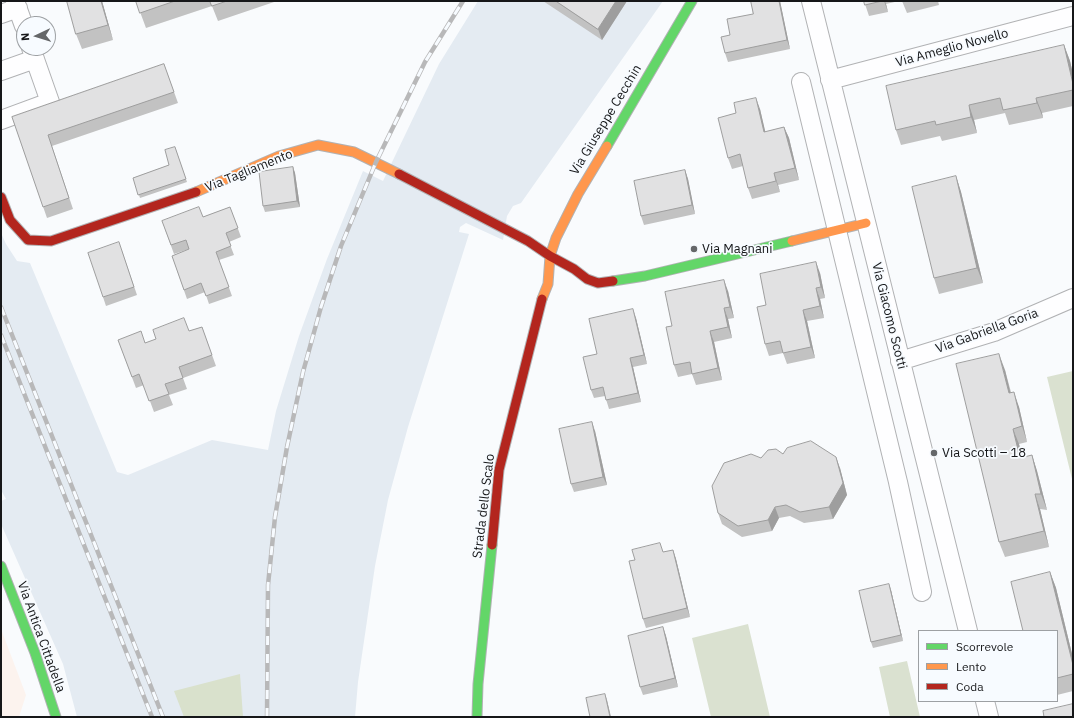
<!DOCTYPE html>
<meta charset="utf-8">
<style>
body{margin:0}
#map{position:relative;width:1074px;height:718px;overflow:hidden;background:#f9fbfd;font-family:"IBM Plex Sans",sans-serif}
canvas{display:block}
.frame{position:absolute;inset:0;border:2px solid #161719;pointer-events:none}
.legend{position:absolute;left:918px;top:630px;width:140px;height:72px;box-sizing:border-box;background:#f7fbff;border:1px solid #9da0a3;margin:0;padding:5px 7px;list-style:none;font-size:12px;color:#161719}
.legend li{display:flex;align-items:center;gap:8px;height:20px}
.legend b{width:20px;border:1px solid #9da0a3}
.north{position:absolute;left:16px;top:16px;width:40px;height:40px;box-sizing:border-box;background:#f7fbff;border:1px solid #9da0a3;border-radius:50%;rotate:266deg;font-size:11px;font-weight:700;line-height:16px;text-align:center;color:#161719}
.north::after{content:'';display:block;margin:auto;width:14px;height:18px;background:#656769;clip-path:polygon(50% 0,100% 100%,50% 72%,0 100%)}
</style>
<div id="map">
<canvas width="1074" height="718"></canvas>
<div class="frame"></div>
<ul class="legend">
<li><b style="height:5px;background:#63d668"></b>Scorrevole</li>
<li><b style="height:5px;background:#ff974d"></b>Lento</li>
<li><b style="height:5px;background:#b3261e"></b>Coda</li>
</ul>
<div class="north">N</div>
</div>
<script>
const ctx = document.querySelector('canvas').getContext('2d');
ctx.lineJoin = 'round';
function fill(path, color) {
  ctx.fillStyle = color;
  ctx.fill(path, 'evenodd');
}
function strokePath(path, color, width, dash) {
  ctx.strokeStyle = color;
  ctx.lineWidth = width;
  ctx.lineCap = dash ? 'butt' : 'round';
  ctx.setLineDash(dash || []);
  ctx.stroke(path);
}
function write(font, color, halo, rows, align = 'center') {
  ctx.font = font + ' "IBM Plex Sans",sans-serif';
  ctx.lineWidth = 3.5;
  ctx.setLineDash([]);
  ctx.textBaseline = 'middle';
  ctx.strokeStyle = halo;
  ctx.fillStyle = color;
  for (const [text, x, y, turn = 0] of rows) {
    ctx.save();
    ctx.translate(x, y);
    ctx.rotate((+turn || 0) * Math.PI / 180);
    ctx.textAlign = isNaN(turn) ? turn : align;
    if (halo) ctx.strokeText(text, 0, 0);
    ctx.fillText(text, 0, 0);
    ctx.restore();
  }
}
fill(new Path2D(`
 M1,629L26,695L19,717H1Z`), '#fcf3ee');
fill(new Path2D(`
 M478,1H663L521,203L513,206L507,216L503,240L466,223L460,227L459,232L469,234L408,427L388,500L375,566L358,682L355,717H77L63,664L1,524V501L6,499L1,490V233L6,244L17,261L30,263L117,472L128,475L212,440L268,450L276,411L299,336L327,259L363,171L383,181L439,64Z`), '#e4ebf2');
fill(new Path2D(`
 M1073,371V483L1047,377Z
 M748,624L770,717H711L692,638Z
 M907,661L920,717H890L879,667Z`), '#dae1d0');
fill(new Path2D(`
 M240,674L243,717H184L174,691Z`), '#d9e1cc');
const street = new Path2D(`
 M15,1L24,26
 M811,1L968,631
 M1,14L18,8
 M1,71L35,59
 M830,80L1073,16
 M801,82L898,482L922,592
 M1,120L50,102L31,48
 M900,361L994,332L1073,298
 M985,701L989,717`);
const fast = new Path2D(`
 M607,146L692,1
 M613,281L645,276L792,241
 M1,566L35,653L56,717
 M477,717L478,684L492,545`);
const slow = new Path2D(`
 M196,192L279,156L318,145L354,152L399,174
 M792,241L866,223
 M542,299L548,284L550,256L556,238L578,194L607,146`);
const jam = new Path2D(`
 M399,174L528,241L550,256L574,269L587,279L598,283L613,281
 M1,197L10,220L28,240L51,241L196,192
 M492,545L499,470L542,299`);
strokePath(street, '#b1b2b4', 20);
strokePath(fast, '#b1b2b4', 11);
strokePath(slow, '#b1b2b4', 11);
strokePath(jam, '#b1b2b4', 11);
strokePath(street, '#fefeff', 18);
strokePath(fast, '#63d668', 9);
strokePath(slow, '#ff974d', 9);
strokePath(jam, '#b3261e', 9);
const rail = new Path2D(`
 M1,307L163,717
 M1,335L152,717
 M267,717L268,585L275,517L287,447L303,372L321,307L341,246L376,162L425,62L463,1`);
strokePath(rail, '#b8b8b9', 4.5);
strokePath(rail, '#f7fbff', 3, [9]);
fill(new Path2D(`
 M67,1H102L113,40L82,49L76,34Z
 M136,1H277L218,21L212,6L146,28Z
 M543,1H627L602,40Z
 M751,1H780L790,49L728,62L725,53L730,35L753,14Z
 M864,1H899L886,4L888,12L869,16Z
 M902,1H938L939,5L907,13Z
 M1064,45L1070,61L1073,74V106L1042,113L1043,118L1009,125L1005,113L974,120L977,133L942,141L940,136L901,145L896,130Z
 M164,64L178,103L52,146L73,209L47,218L12,117Z
 M760,109L765,132L784,127L789,138L799,180L778,185L780,192L752,199L748,188L743,166L732,169L728,158Z
 M175,147L187,182L140,198L133,178L169,165Z
 M293,167L295,173L300,207L265,212L263,206Z
 M685,170L688,179L695,214L644,225L641,216Z
 M956,176L961,192L983,283L939,294L934,278Z
 M230,207L241,237L229,242L234,255L219,260L232,296L209,304L205,292L187,299L172,256L189,249L174,254L162,221L203,217Z
 M122,251L137,295L106,306L103,297Z
 M820,273L825,298L820,299L824,318L807,321L815,358L787,364L783,353L769,356L765,344L766,305Z
 M728,291L734,318L728,319L732,338L714,342L722,380L696,385L692,374L678,377L674,365L672,326Z
 M636,318L647,364L633,367L641,402L609,409L605,396L594,398L591,390L597,354Z
 M202,327L216,366L183,378L187,389L169,395L173,405L154,412L144,385L136,388L118,340L145,343L189,331Z
 M1005,370L1011,392L1019,407L1027,442L1019,444L1022,458L1032,455L1037,471L1047,510L1040,509L1049,547L1005,557L999,542Z
 M595,431L607,485L574,492L571,484Z
 M783,454L840,468L847,495L833,519L804,523L790,516L779,518L772,531L742,537L722,524L718,513L761,458Z
 M673,550L676,559L690,617L646,628L643,619L664,552Z
 M1050,572L1056,588L1073,658V691L1057,695V631Z
 M889,584L891,590L903,641L873,648L871,642Z
 M663,627L666,636L678,687L643,695L640,687Z`), '#c2c2c2');
fill(new Path2D(`
 M101,1H102L113,40L108,25Z
 M616,1H627L602,40L598,29Z
 M779,1H780L790,49L787,40Z
 M884,1H885L886,4L888,12Z
 M1064,45L1070,61L1073,74V84Z
 M756,98L760,109L768,143L764,132Z
 M1036,98L1042,113L1043,118L1037,103Z
 M969,105L974,120L977,133L971,117Z
 M784,127L789,138L799,180L795,168Z
 M293,167L295,173L300,207L297,201Z
 M685,170L688,179L695,214L692,205Z
 M774,173L778,185L780,192L776,181Z
 M956,176L961,192L983,283L977,268Z
 M816,262L820,273L825,298L821,287Z
 M724,280L728,291L734,318L730,307Z
 M816,288L820,299L824,318L820,306Z
 M724,308L728,319L732,338L728,327Z
 M633,309L636,318L647,364L644,355Z
 M803,310L807,321L815,358L811,347Z
 M710,331L714,342L722,380L718,368Z
 M999,354L1005,370L1014,408L1009,393Z
 M630,358L633,367L641,402L638,393Z
 M1014,392L1019,407L1027,442L1022,426Z
 M592,422L595,431L607,485L603,477Z
 M1013,429L1019,444L1026,474L1020,458Z
 M1032,455L1037,471L1047,510L1041,494Z
 M836,457L840,468L847,495L833,519L829,507Z
 M1035,494L1040,509L1049,547L1044,531Z
 M775,507L779,518L772,531L768,520Z
 M673,550L676,559L690,617L687,608Z
 M1050,572L1056,588L1073,658V665Z
 M889,584L891,590L903,641L901,635Z
 M663,627L666,636L678,687L675,678Z
 M605,694L607,700L611,717H610Z`), '#9e9e9e');
const building = new Path2D(`
 M67,1H101L108,25L76,34Z
 M136,1H175L140,13Z
 M210,1H227L212,6Z
 M556,1H616L598,29Z
 M751,1H779L787,40L725,53L721,37L730,35L727,19L753,14Z
 M864,1H882L865,5Z
 M1064,45L1073,84V90L1036,98L1037,103L1003,110L1000,98L969,105L971,117L936,125L935,121L896,130L886,86Z
 M164,64L174,92L48,135L69,198L43,207L12,117Z
 M756,98L764,132L784,127L795,168L774,173L776,181L748,188L740,154L728,158L718,118L736,113L734,103Z
 M175,147L186,179L138,195L133,178L169,165L165,150Z
 M293,167L297,201L263,206L259,172Z
 M685,170L692,205L641,216L634,181Z
 M956,176L977,268L934,278L912,187Z
 M199,207L203,217L230,207L238,228L226,233L231,246L216,252L229,287L206,296L201,283L184,290L172,256L189,249L186,240L171,245L162,221Z
 M119,242L134,287L103,297L88,253Z
 M816,262L821,287L816,288L820,306L803,310L811,347L783,353L780,341L765,344L757,307L766,305L760,274Z
 M724,280L730,307L724,308L728,327L710,331L718,368L692,374L690,362L674,365L666,327L672,326L665,292Z
 M633,309L644,355L630,358L638,393L606,400L603,387L591,390L583,357L597,354L589,319Z
 M184,318L189,331L202,327L212,355L179,367L183,378L165,384L169,394L149,401L139,374L132,377L118,340L141,331L145,343L156,339L153,330Z
 M999,354L1009,393L1014,392L1022,426L1013,429L1020,458L1032,455L1041,494H1035L1044,531L999,542L956,364Z
 M592,422L603,477L571,484L559,429Z
 M811,441L836,457L843,483L829,507L800,512L786,505L775,507L768,520L738,526L718,513L712,486L724,463L751,454L761,458L768,450L776,449L783,454L787,448Z
 M660,543L663,552L673,550L687,608L643,619L629,561L635,560L632,550Z
 M1050,572L1073,665V674L1057,678V631H1023L1011,582Z
 M889,584L901,635L871,642L859,591Z
 M663,627L675,678L640,687L628,636Z
 M605,694L610,717H590L586,698Z
 M1073,704V717H1044L1043,711Z`);
fill(building, '#e1e1e2');
strokePath(building, '#9e9e9e', 1);
for (const [x, y, r, color] of [
 [694,249,4,"#656769"],
 [934,453,4,"#656769"]
]) {
  const dot = new Path2D();
  dot.arc(x, y, r, 0, 2 * Math.PI);
  ctx.fillStyle = color;
  ctx.fill(dot);
  strokePath(dot, '#f7fbff', 1.5);
}
write('13px', '#161719', '#f7fbff', [
 ["Via Ameglio Novello",952,48,-15],
 ["Via Giuseppe Cecchin",606,120,-59],
 ["Via Tagliamento",249,171,-22],
 ["Via Giacomo Scotti",889,316,76],
 ["Via Gabriella Goria",987,331,-20],
 ["Strada dello Scalo",484,506,-83],
 ["Via Antica Cittadella",41,637,70]
]);
write('13px', '#161719', '#f7fbff', [
 ["Via Magnani",702,249],
 ["Via Scotti – 18",942,453]
], 'left');
</script>
